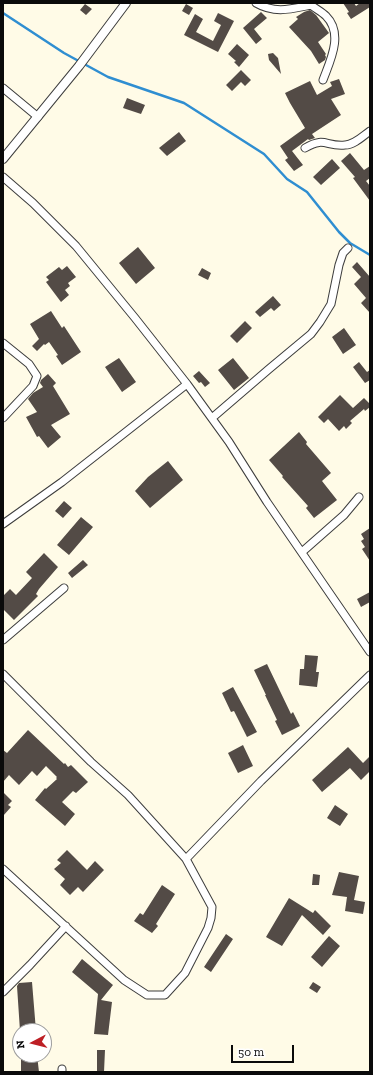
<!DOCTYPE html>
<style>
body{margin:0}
#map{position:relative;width:373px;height:1075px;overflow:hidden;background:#fffbe7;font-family:"Zilla Slab",serif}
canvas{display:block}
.frame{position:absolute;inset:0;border:4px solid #0a0a0a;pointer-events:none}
.north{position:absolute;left:12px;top:1023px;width:40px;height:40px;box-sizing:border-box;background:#fff;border:1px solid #9d9d9d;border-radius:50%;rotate:263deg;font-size:11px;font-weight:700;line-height:16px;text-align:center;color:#0a0a0a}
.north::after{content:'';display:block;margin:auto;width:14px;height:18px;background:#bd1f25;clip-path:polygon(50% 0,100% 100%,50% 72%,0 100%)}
.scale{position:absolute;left:231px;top:1045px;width:63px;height:18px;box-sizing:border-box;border:2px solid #0a0a0a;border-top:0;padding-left:5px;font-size:12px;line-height:14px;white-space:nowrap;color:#0a0a0a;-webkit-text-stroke:3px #fff;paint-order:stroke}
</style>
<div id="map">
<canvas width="373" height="1075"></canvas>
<div class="frame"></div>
<div class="north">N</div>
<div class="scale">50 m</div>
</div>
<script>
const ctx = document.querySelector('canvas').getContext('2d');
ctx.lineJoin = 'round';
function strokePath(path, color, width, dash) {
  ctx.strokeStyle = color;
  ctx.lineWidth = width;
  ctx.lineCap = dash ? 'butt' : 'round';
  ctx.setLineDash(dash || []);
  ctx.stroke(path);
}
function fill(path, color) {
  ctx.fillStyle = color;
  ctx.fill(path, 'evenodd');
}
strokePath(new Path2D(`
 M3,13L64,53L108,77L184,103L264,154L287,179L307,192L339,232L350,243L370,255`), '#2f8ed1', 2.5);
fill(new Path2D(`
 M343,3H354L356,6L360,3H370V7L351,19L347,13L349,12Z
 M85,4L92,9L86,15L80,10Z
 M186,4L193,8L189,15L182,11Z
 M310,10L316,15L329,33L318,42L326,54L325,55L326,57L325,60L319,64L311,51L289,27L298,19L296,17L304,12Z
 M261,12L267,18L254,29L262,39L256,44L243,28Z
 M218,13L234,21L218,52L184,35L195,14L203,19L196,32L213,41L221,25L214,21Z
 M237,44L249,55L239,67L234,62L236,61L228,54Z
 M273,53L278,58L281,74L269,60L268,54Z
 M241,70L251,80L245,86L241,82L232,91L226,85Z
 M339,79L345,94L331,99L341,115L312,134L315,138L309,140L308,139L292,151L303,165L294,171L285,160L288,158L280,146L305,128L290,103L285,93L310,81L317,95L332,86L330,82Z
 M127,98L145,105L141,114L123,108Z
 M179,132L186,141L167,156L159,148Z
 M350,153L364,170L370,166V178L366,181L370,186V201L353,178L355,177L341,161Z
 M332,159L340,168L321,185L313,177Z
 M138,247L155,268L136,284L119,263Z
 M357,262L370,277V313L361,303L366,298L354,284L361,277L352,267Z
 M67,266L76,277L68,283L70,286L65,290L69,295L61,302L46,282L49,280L46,277L59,267L62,270Z
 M202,268L211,273L208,280L198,275Z
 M273,296L281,305L274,311L271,308L260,317L255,312Z
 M51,311L62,328L64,326L81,352L62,365L56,356L58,355L49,342L45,345L44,344L37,351L32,346L39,339L30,324Z
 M245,321L252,328L237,343L230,336Z
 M344,328L356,345L343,354L332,337Z
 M119,358L136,382L122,392L105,367Z
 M233,358L249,378L234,390L218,370Z
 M359,362L367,372L370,370V380L365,383L353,367Z
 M199,371L210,383L205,387L201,382L199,383L193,376Z
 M48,374L56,383L53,386L70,414L51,425L61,437L48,448L39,436L37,437L26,417L37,412L28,399L33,393L43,387L40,383L41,380Z
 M340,395L353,408L364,398L370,404V407L365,411L364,409L350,421L352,423L346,429L344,426L339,431L328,419L324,423L318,417Z
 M299,432L307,442L306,444L331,473L322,481L337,500L314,518L306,508L308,506L282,477L283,476L269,460Z
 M168,461L183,480L150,508L135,491L148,477Z
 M64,501L72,508L63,518L55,511Z
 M81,517L93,527L69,555L57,545Z
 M370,528V561L362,549L365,547L361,541L364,539L361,534Z
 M44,553L58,567L39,589L36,594L38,596L14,620L3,609V596L10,589L16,595L32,578L26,572Z
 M83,560L88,565L72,578L68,573Z
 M370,592V602L361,607L357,599Z
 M305,655L318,656L316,672H319L317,687L299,685L300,669H304Z
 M267,664L291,714L293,712L300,726L282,735L275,721L277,720L265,695H266L254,670Z
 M233,687L257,732L247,737L234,711L231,712L222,693Z
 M28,730L64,764L65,763L68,767L71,765L88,782L76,793L73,791L62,802L75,814L65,826L35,800L45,788L46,789L57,779L56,778L57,777L46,766L37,776L32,771L19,785L9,775L3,782V750L7,753Z
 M243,745L253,766L238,773L228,753Z
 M348,747L363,763L370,756V771L361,780L350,768L322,792L312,780Z
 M3,792L12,801L8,805L11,807L3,816Z
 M335,805L348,814L340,826L327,818Z
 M67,850L87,870L95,861L104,870L83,892L78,887L70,895L60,885L65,879L54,869L61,863L57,860Z
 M339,872L359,876L354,900L365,902L363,914L345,911L347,897L332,895Z
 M313,874L320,875L319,885H312Z
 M162,885L175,894L156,924L158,926L152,933L134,921L140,913L143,915Z
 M289,898L313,913L315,910L331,926L323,935L302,915L282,946L266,937Z
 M226,934L233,939L211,972L204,967Z
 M329,936L340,946L322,967L311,957Z
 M82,959L113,985L101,1000L112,1002L108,1035L94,1034L98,994L72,972Z
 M32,982L36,1031H20L17,986L19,983Z
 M313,982L321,987L317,993L309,988Z
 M97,1050H105L104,1072H97Z
 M21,1055H37L39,1072H21Z`), '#534b46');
const minor = new Path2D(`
 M256,3C275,14 291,9 311,5C316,9 322,12 326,16C344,34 330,61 323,80
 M3,88L38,117
 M305,148C325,136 326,147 345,145C354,145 363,136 370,131
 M3,177L33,203L76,246L135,318L187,384L229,442L267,502L370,652
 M3,343L29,364L37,376L33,386L3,418
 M212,418L269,369L311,334L320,322L331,304L339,265L343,253L348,248
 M3,524L62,482L187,384
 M302,552L344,515L359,497
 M3,640L64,588
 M3,674L91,762L128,795L186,859
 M3,869L124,980L147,995H165L185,973L208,928L211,918L212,907L186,859L261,781L370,675
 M3,992L30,965L66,926
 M62,1072V1069`);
const tertiary = new Path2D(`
 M3,159L79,66L126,3`);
strokePath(minor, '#3d3d3d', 9);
strokePath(tertiary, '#3d3d3d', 10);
strokePath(minor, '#fff', 7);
strokePath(tertiary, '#fff', 8);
</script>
